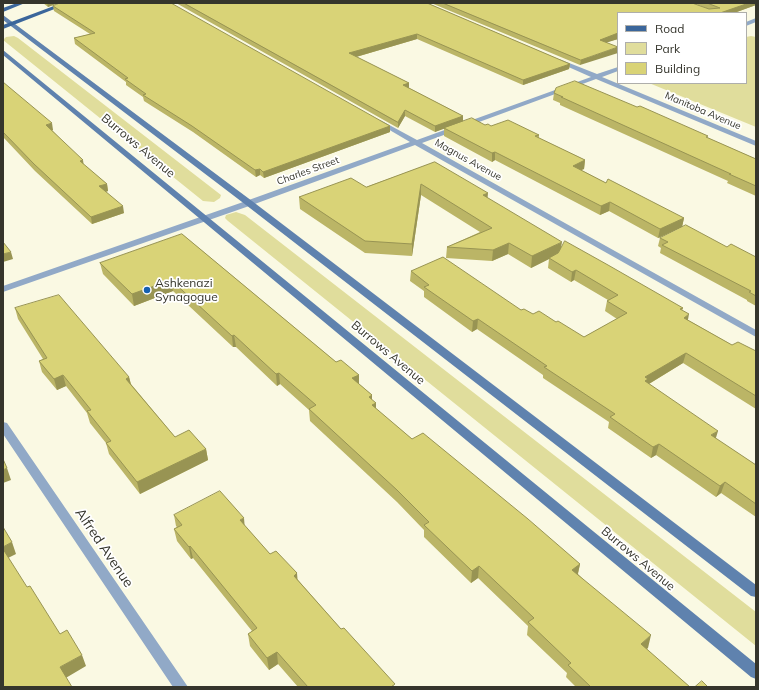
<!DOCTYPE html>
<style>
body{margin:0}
#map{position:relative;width:759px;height:690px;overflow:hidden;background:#faf9e3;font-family:Mulish,sans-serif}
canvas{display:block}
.frame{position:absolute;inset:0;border:4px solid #35352c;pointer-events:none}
.legend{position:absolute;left:617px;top:12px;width:130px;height:72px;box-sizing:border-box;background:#fff;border:1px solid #aeaeab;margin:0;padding:5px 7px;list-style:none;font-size:12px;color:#35352c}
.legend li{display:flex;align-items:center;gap:8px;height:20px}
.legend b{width:20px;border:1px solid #aeaeab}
</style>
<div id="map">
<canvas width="759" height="690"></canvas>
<div class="frame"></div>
<ul class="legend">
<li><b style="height:5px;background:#3b669b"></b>Road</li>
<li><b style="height:11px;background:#e0dd9c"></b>Park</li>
<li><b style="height:11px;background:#d9d377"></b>Building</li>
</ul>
</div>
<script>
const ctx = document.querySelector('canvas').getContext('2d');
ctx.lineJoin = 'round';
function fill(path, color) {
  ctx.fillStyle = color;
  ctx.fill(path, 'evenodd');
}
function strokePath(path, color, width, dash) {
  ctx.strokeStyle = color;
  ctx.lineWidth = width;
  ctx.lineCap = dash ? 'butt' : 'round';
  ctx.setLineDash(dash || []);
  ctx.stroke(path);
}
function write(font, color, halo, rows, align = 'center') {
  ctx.font = font + ' Mulish,sans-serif';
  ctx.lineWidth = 3.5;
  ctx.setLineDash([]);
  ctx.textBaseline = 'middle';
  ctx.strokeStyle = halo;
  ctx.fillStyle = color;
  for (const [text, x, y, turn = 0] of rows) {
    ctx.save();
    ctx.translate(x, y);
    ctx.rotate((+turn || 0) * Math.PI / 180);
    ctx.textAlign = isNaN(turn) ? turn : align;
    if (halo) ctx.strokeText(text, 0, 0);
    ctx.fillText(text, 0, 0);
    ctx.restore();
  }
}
fill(new Path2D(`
 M14,36L18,38L221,195L220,198L214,202L203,201L3,40L6,37Z
 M751,36L756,37V127L649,83H746V37Z
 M236,212L245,215L756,612V646L228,221L225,218L226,215Z`), '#e0dd9c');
fill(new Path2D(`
 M756,18V22L746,26V22Z
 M555,59H559L597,74L618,67V71L602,77L756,141V146L596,79L422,143L756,330V337L415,145L252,205L3,292V286L246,201L410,142L376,122V120H380L417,140L591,77L555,61Z
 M3,422L7,423L188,687H173L3,434Z`), '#91a9c7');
fill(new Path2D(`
 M3,15L252,201L756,585V597L751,596L246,205L3,20Z
 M3,50L756,664V679L751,677L3,55Z`), '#5f82ae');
fill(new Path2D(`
 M17,3H25L3,12V8Z
 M62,3H70L3,29V25Z`), '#3b669b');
fill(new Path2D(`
 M43,3H58L48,7Z
 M176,3H427L570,64L569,69L523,85L417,39L356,57L409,83V88L463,116V122L485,125L539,135V138L585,160L584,169L581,170L606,183L684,218L682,227L658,238L609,211L600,215L495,160L492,162L444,136V128L435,132L405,116L398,128Z
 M431,3H692L709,9L693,3H756V5L734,13H618V39L607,42L580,65Z
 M53,6L390,126V132L264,178L260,175L256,177L193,132L144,101L143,97L126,85V82L75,44L74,38L90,34L54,11Z
 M3,82L53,130H52L84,165L107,184L108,191L106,192L124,213L92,224L35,171L3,137Z
 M554,93L708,138L756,159V196L727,183L728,181L560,105V103L553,100Z
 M435,162L561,249L683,308L682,311L688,320L732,345L756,351V409L683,363L649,384L716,439L756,465V517L721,493L716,497L656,455L651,458L608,428L609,422L543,378V375L477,329L472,332L424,297V291L410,281L411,271L556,322L584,337L617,319L605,311L607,301L608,300L574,280L571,282L548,268L549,259L531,268L508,254L492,261L446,258L447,247L480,232L421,195L412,256L365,253L300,209L299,197L366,187Z
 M182,234L336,362L359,375V384L372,395V400L376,403V409L412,439L580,564L578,574L648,648L646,649L690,687H576L566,677L567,673L527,635L528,626L478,578L471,583L424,537V530L397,502L310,421L309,410L280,384L277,386L236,347H233L173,291L134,306L103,274L100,263Z
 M660,238L727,247L756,257V306L747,301V300L660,253L661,248L658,246Z
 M15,308L129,377L131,384L175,437L206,449L208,460L140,494L109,454L106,443L90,423L87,413L66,386L57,390L42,372L39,361L43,359L18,319Z
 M174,515L244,525L270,554L298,580L341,629L395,687H298L278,664L269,670L250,646L248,634L252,631L193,558L191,559L177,541L174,529L177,527L176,526Z`), '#bbb566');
fill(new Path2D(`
 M47,3H58L48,7Z
 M749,3H756V5L734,13H720Z
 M618,33V39L599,45L600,40Z
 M417,34V39L349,59V53Z
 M618,47V53L580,65L581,60Z
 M570,64L569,69L523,85V80Z
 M409,83V89L403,85Z
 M405,110V116L398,128V122Z
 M463,116V122L435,132V126Z
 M52,123L53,130L48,132L46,125Z
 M390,126V132L264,178L263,172Z
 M495,152V160L492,162V153Z
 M83,160L84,167L80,161Z
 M585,160L584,169L571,174L573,166Z
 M260,169V175L256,177L255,170Z
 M107,184L108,191L101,193L99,186Z
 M421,184V195L412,256V244Z
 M488,193L487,204L483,195Z
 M610,202L609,211L600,215L601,206Z
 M123,206L124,213L92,224L91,217Z
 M684,218L682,227L658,238L660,229Z
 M562,242L560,254L549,258V259L531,268L532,256Z
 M509,243L508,254L492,261L493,250Z
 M11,252L13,259L3,262V254Z
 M576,270L574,280L571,282L572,272Z
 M171,280L173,291L134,306L132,294Z
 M689,314L687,325L684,318Z
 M478,319L477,329L472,332L473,321Z
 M234,335L236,347H233L232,336Z
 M686,353L683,363L647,385L646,390L645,377Z
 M279,373L280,384L277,386L276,374Z
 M63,375L66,386L57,390L54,379Z
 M359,375V386L352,378Z
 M129,377L132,389L126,379Z
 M372,395V405L376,403V415L369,397Z
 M718,431L715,441L711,435Z
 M659,444L656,455L651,458L653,447Z
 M206,449L208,460L140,494L137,482Z
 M7,468L11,480L3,483V470Z
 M725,482L721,493L716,497L720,486Z
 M244,518L245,530L240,520Z
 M12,542L16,554L6,559L3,550V547Z
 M190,546L193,558L191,559L189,547Z
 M580,564L577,577L572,570Z
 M479,566L478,578L471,583L472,571Z
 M297,573L298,585L294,576Z
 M651,635L648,648L637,656L641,644Z
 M277,652L278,664L269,670L267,658Z
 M82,655L86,666L64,679L60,667Z`), '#989453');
const building = new Path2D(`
 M60,3H171L390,126L263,172L260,169L255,170L192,126L143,95L146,94L125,79L128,78L74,38L95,33L53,6Z
 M184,3H427L570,64L523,80L417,34L349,53L409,83L403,85L463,116L435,126L405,110L398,122Z
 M443,3H692L709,9L720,8L707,3H749L720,13H618V33L600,40L618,47L581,60Z
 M575,81L637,107L640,106L708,136L706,137L756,159V186L729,174H731L561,97H563L554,93L556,88Z
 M3,82L52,123L46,125L83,160L80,161L107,184L99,186L123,206L91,217L34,164L3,132Z
 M472,118L485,125L488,124L491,126L508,120L539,135L535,136L585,160L573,166L606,183L608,179L684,218L660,229L610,202L601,206L495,152L492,153L444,128Z
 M435,162L488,193L483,195L562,242L532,256L509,243L493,250L447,247L492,228L421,184L412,244L365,241L299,197L351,178L366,187Z
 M686,225L727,247L731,244L756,257V296L749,292L751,291L662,245L668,242L660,238Z
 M182,234L336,362L341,360L359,375L352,378L372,395L369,397L376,403L372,405L412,439L423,433L528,519L580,564L572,570L651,635L641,644L690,687H591L568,665L571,663L528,622L534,618L479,566L472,571L424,525L429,522L397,490L309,409L316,405L279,373L276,374L234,335L232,336L171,280L132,294L100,263Z
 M565,241L608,265L683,308L680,309L689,314L684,318L732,345L738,342L756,351V396L686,353L645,377L648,379L645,381L718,431L711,435L756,465V504L725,482L720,486L659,444L653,447L610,417L615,414L544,367L547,366L478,319L473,321L424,287L429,285L411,271L443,257L521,310L524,309L533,314L539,311L556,322L558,321L584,337L627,313L607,301L618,295L576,270L572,272L549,258L558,253Z
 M3,242L11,252L3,254Z
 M59,295L129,377L126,379L175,437L189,430L206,449L137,482L106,443L111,441L87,411L91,410L63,375L54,379L39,361L47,358L15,308Z
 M3,459L7,468L3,470Z
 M220,491L244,518L240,520L270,554L276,551L297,573L294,576L341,629L344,628L395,684L391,687H308L277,652L267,658L248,634L257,628L190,546L189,547L174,529L182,525L174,515Z
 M3,527L12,542L3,547Z
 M3,549L27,587L30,586L60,634L67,630L82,655L60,667L72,687H3Z
 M702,681L708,687H695Z`);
fill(building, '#d9d377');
strokePath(building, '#989453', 1);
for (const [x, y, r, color] of [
 [147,290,4,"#1660b0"]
]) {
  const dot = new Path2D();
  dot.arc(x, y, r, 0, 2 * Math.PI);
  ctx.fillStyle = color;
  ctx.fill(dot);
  strokePath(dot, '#fff', 1.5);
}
write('10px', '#35352c', '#fff', [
 ["Manitoba Avenue",703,111,23],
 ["Magnus Avenue",468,160,29],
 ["Charles Street",308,171,-20]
]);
write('12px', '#35352c', '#fff', [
 ["Burrows Avenue",138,146,40],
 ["Burrows Avenue",388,353,40],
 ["Burrows Avenue",638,559,40]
]);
write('12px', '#35352c', '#fff', [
 ["Ashkenazi",155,283],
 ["Synagogue",155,297]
], 'left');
write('14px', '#35352c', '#fff', [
 ["Alfred Avenue",104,548,56]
]);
</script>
